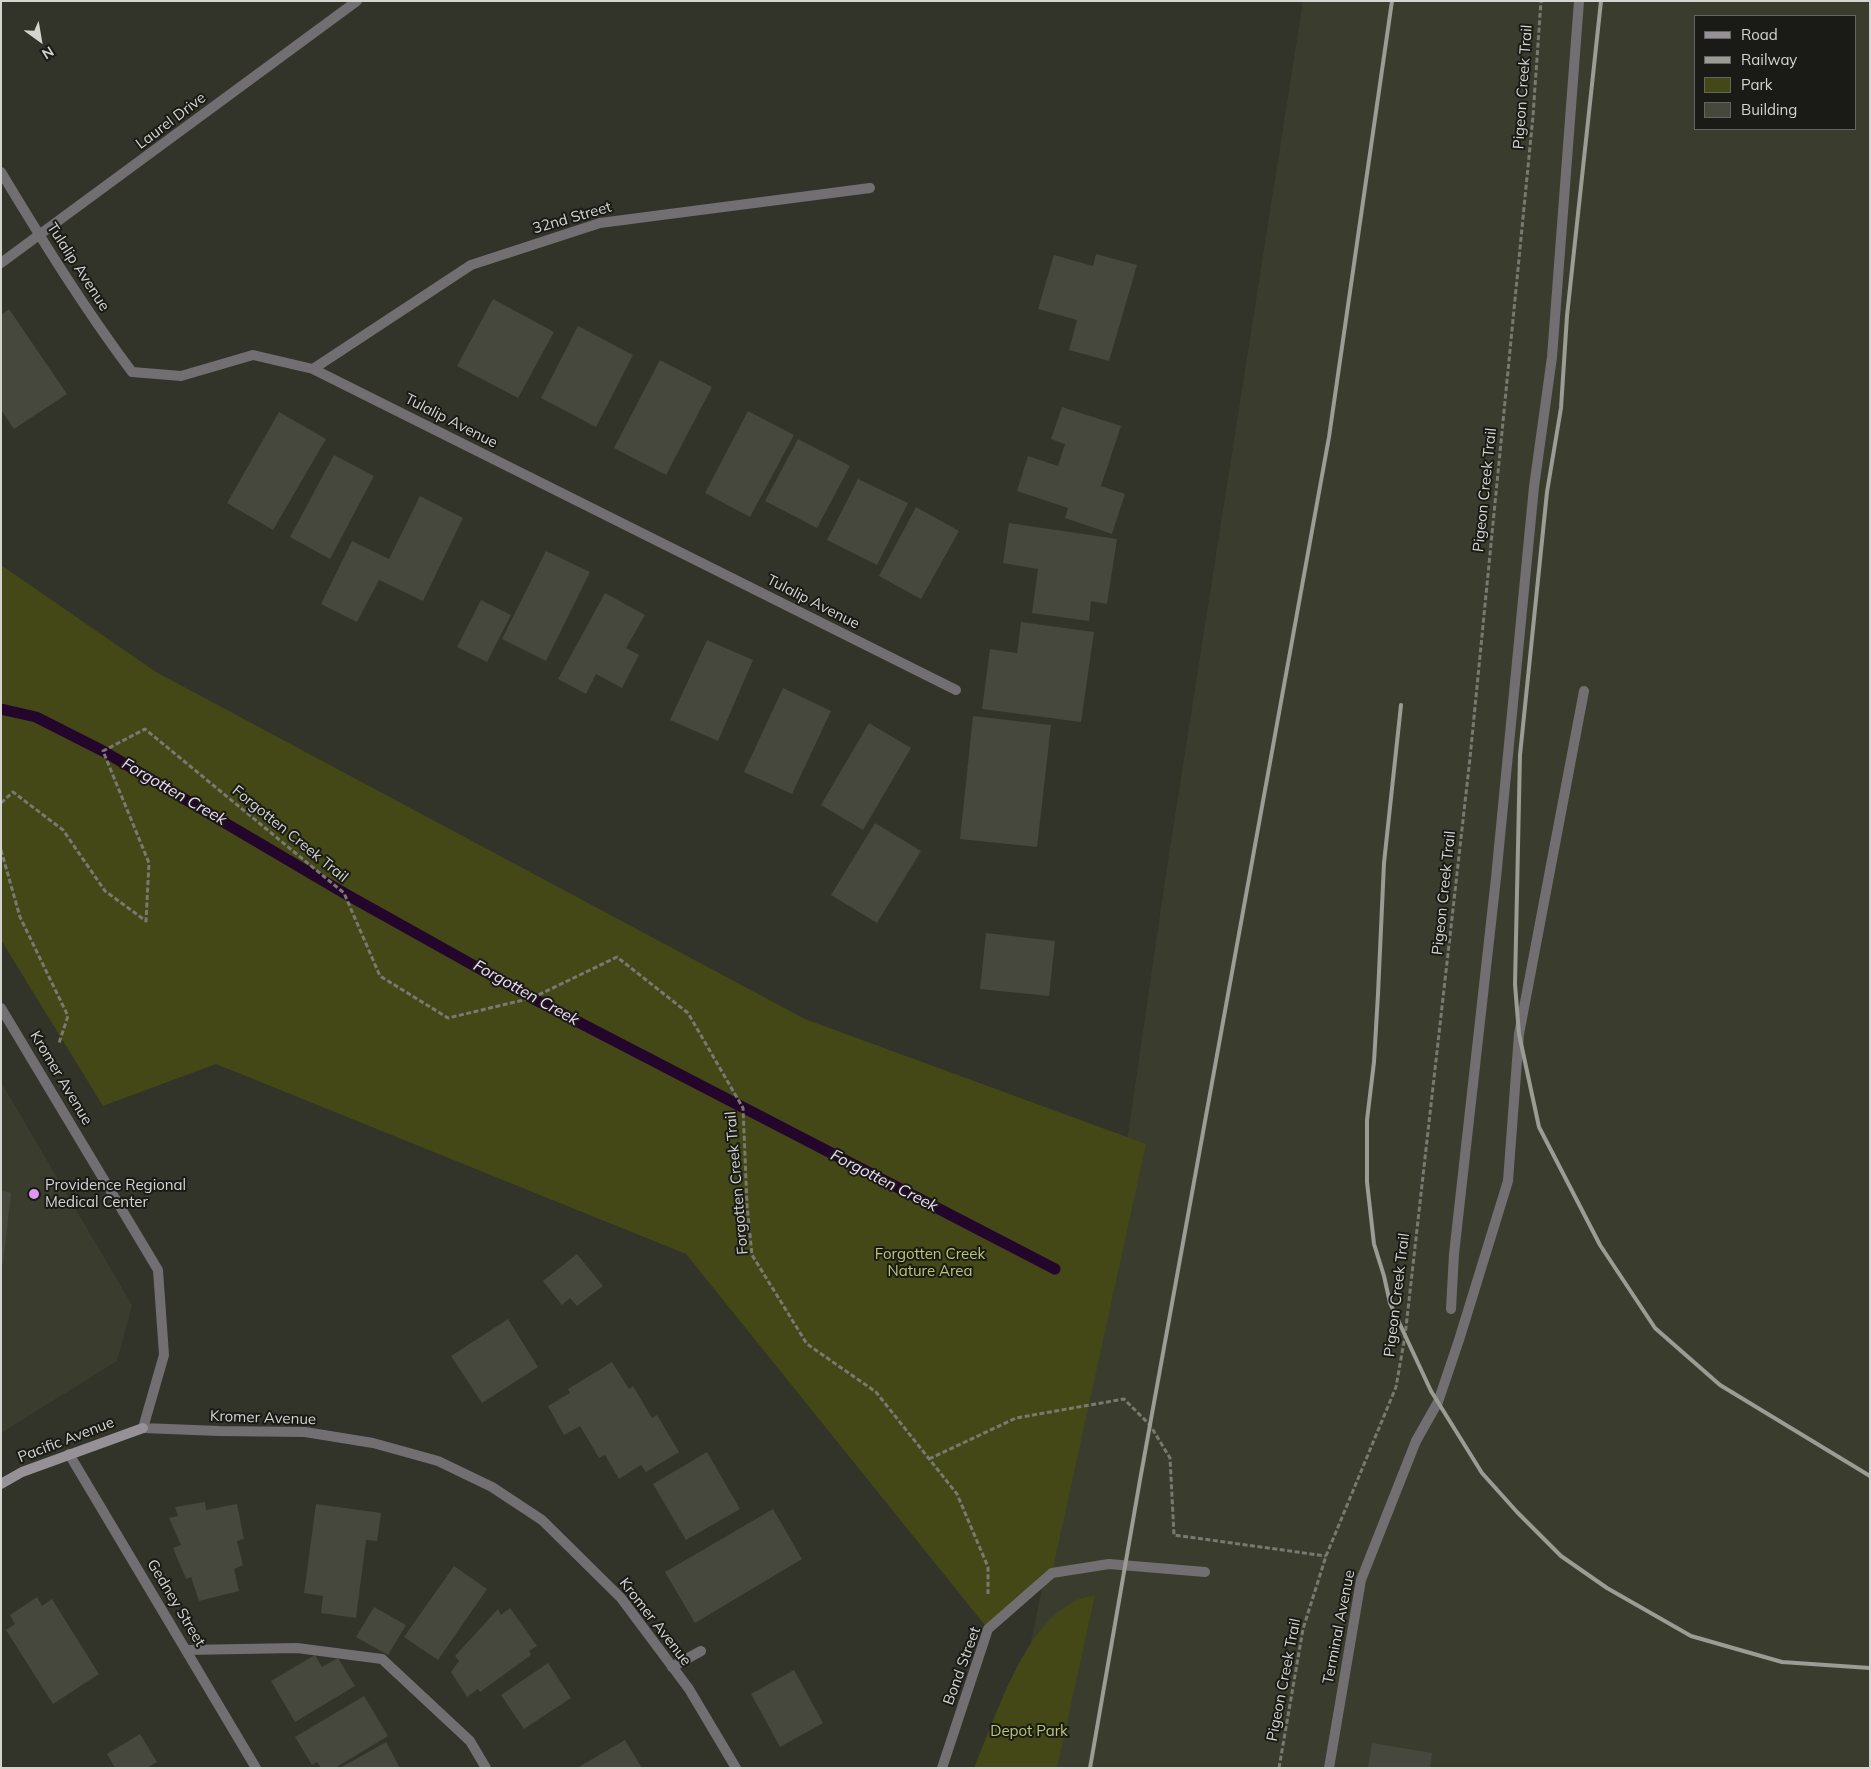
<!DOCTYPE html>
<style>
body{margin:0}
#map{position:relative;width:1871px;height:1769px;overflow:hidden;background:#323329;font-family:Mulish,sans-serif}
canvas{display:block}
.frame{position:absolute;inset:0;border:2px solid #d4d5cf;pointer-events:none}
.legend{position:absolute;left:1694px;top:15px;width:162px;height:115px;box-sizing:border-box;background:#1a1a16;border:1px solid #646560;margin:0;padding:6px 9px;list-style:none;font-size:15px;color:#d4d5cf}
.legend li{display:flex;align-items:center;gap:10px;height:25px}
.legend b{width:25px;border:1px solid #646560}
.north{position:absolute;left:15px;top:15px;width:50px;height:50px;-webkit-text-stroke:4px #1a1a16;paint-order:stroke;rotate:148deg;font-size:14px;font-weight:700;line-height:20px;text-align:center;color:#d4d5cf}
.north::after{content:'';display:block;margin:auto;width:18px;height:22px;background:#d4d5cf;clip-path:polygon(50% 0,100% 100%,50% 72%,0 100%)}
</style>
<div id="map">
<canvas width="1871" height="1769"></canvas>
<div class="frame"></div>
<ul class="legend">
<li><b style="height:6px;background:#969097"></b>Road</li>
<li><b style="height:6px;background:#9b9c94"></b>Railway</li>
<li><b style="height:14px;background:#434816"></b>Park</li>
<li><b style="height:14px;background:#46483d"></b>Building</li>
</ul>
<div class="north">N</div>
</div>
<script>
const ctx = document.querySelector('canvas').getContext('2d');
ctx.lineJoin = 'round';
function fill(path, color) {
  ctx.fillStyle = color;
  ctx.fill(path, 'evenodd');
}
function strokePath(path, color, width, dash) {
  ctx.strokeStyle = color;
  ctx.lineWidth = width;
  ctx.lineCap = dash ? 'butt' : 'round';
  ctx.setLineDash(dash || []);
  ctx.stroke(path);
}
function write(font, color, halo, rows, align = 'center') {
  ctx.font = font + ' Mulish,sans-serif';
  ctx.lineWidth = 4;
  ctx.setLineDash([]);
  ctx.textBaseline = 'middle';
  ctx.strokeStyle = halo;
  ctx.fillStyle = color;
  for (const [text, x, y, turn = 0] of rows) {
    ctx.save();
    ctx.translate(x, y);
    ctx.rotate((+turn || 0) * Math.PI / 180);
    ctx.textAlign = isNaN(turn) ? turn : align;
    if (halo) ctx.strokeText(text, 0, 0);
    ctx.fillText(text, 0, 0);
    ctx.restore();
  }
}
fill(new Path2D(`
 M1303,1H1870V1768H1004L1105,1292L1167,867ZM1695,16H1855V129H1695Z
 M1,1082L132,1305L117,1361L1,1433Z`), '#3a3d2d');
fill(new Path2D(`
 M1,565L156,672L805,1019L1146,1144L1052,1573L988,1629L686,1254L216,1064L103,1106L1,940Z
 M1095,1595L1057,1768H974C995,1719 1023,1627 1073,1602C1079,1598 1088,1597 1095,1595Z`), '#434816');
strokePath(new Path2D(`
 M1,709L36,717L103,751L344,893L532,998L1055,1269`), '#24052c', 11);
fill(new Path2D(`
 M1096,254L1137,265L1109,361L1069,350L1077,320L1038,309L1054,255L1093,266Z
 M493,299L554,332L518,398L457,366Z
 M9,309L67,394L14,429L1,410V315Z
 M578,326L633,355L596,427L541,398Z
 M660,360L712,387L666,475L614,448Z
 M1062,407L1121,426L1101,486L1125,494L1112,534L1065,518L1068,508L1017,491L1028,456L1058,466L1065,444L1051,439Z
 M748,411L794,435L750,517L705,493Z
 M279,412L326,439L273,530L227,503Z
 M798,439L850,466L817,528L765,501Z
 M334,455L374,476L330,559L290,537Z
 M858,479L908,503L877,565L827,540Z
 M420,496L463,518L423,601L379,580L357,622L321,604L352,541L389,559Z
 M916,507L959,531L921,599L879,576Z
 M1009,523L1117,539L1107,604L1091,601L1089,621L1032,613L1038,569L1003,563Z
 M546,551L590,572L546,661L502,639Z
 M605,593L645,615L626,648L639,655L622,688L596,674L586,694L558,679Z
 M481,600L511,615L487,662L457,647Z
 M1021,622L1094,632L1081,722L982,709L990,649L1017,653Z
 M707,640L753,660L718,741L670,720Z
 M783,688L831,711L792,794L744,772Z
 M973,716L1051,725L1037,847L960,839Z
 M869,723L911,748L863,830L821,805Z
 M875,823L921,851L877,923L831,895Z
 M986,933L1055,941L1049,996L980,989Z
 M1,1190L11,1193L3,1264H1Z
 M577,1254L603,1286L577,1306L570,1298L562,1305L543,1281Z
 M508,1319L538,1367L482,1403L451,1356Z
 M612,1362L629,1389L633,1386L652,1418L657,1415L679,1452L646,1472L641,1465L619,1479L605,1455L599,1458L580,1426L564,1435L548,1406L570,1393L568,1389Z
 M707,1452L740,1509L686,1540L653,1484Z
 M205,1502L206,1510L237,1504L244,1539L237,1541L243,1565L234,1569L239,1591L199,1601L191,1577L186,1579L173,1548L181,1545L169,1518L178,1516L175,1507Z
 M316,1504L381,1513L377,1541L366,1540L356,1618L321,1613L323,1596L304,1593Z
 M773,1509L802,1559L695,1623L665,1572Z
 M454,1566L487,1589L438,1660L404,1637Z
 M37,1597L42,1606L52,1599L99,1674L53,1704L6,1630L15,1624L10,1615Z
 M374,1607L406,1625L388,1655L356,1637Z
 M510,1608L537,1646L529,1651L531,1655L480,1692L478,1689L467,1697L451,1672L459,1661L455,1656L498,1609L501,1615Z
 M315,1655L322,1667L338,1658L355,1686L295,1722L271,1681Z
 M548,1663L571,1698L524,1729L501,1695Z
 M794,1670L823,1723L780,1747L751,1694Z
 M364,1696L388,1736L335,1768H321L317,1762L312,1765L295,1737Z
 M140,1734L157,1762L147,1768H115L107,1754Z
 M625,1740L642,1768H577Z
 M386,1742L400,1768H340Z
 M1372,1743L1432,1753L1430,1768H1368Z`), '#46483d');
strokePath(new Path2D(`
 M1,803L13,792L63,830L105,891L146,921L149,863L103,751L145,729L344,893L380,976L448,1018L532,998L617,957L688,1013L743,1108L747,1205L752,1255L807,1344L876,1392L957,1494L988,1567V1594
 M1,850L20,917L68,1016L59,1043
 M929,1459L1016,1418L1124,1399L1150,1425L1170,1458L1174,1535L1326,1556
 M1279,1768L1303,1629L1326,1556L1396,1387L1405,1336L1470,758L1533,116L1541,1`), '#787971', 3, [5, 2.5]);
strokePath(new Path2D(`
 M1451,1309L1454,1254L1496,878L1534,487L1552,357L1579,1
 M1416,1441L1438,1402L1459,1340L1508,1181L1519,1034L1584,691
 M186,1650L297,1648L382,1659L470,1741L486,1768
 M672,1667L701,1651`), '#726f73', 10);
strokePath(new Path2D(`
 M1,172C42,240 84,308 132,372L181,376L253,355L313,369L956,690
 M1,263L357,1
 M313,369L471,265L600,223L870,188
 M1,1008L158,1270L164,1355L143,1428L219,1431L305,1432L373,1443L438,1461L492,1487L542,1520L621,1598L689,1689L736,1768
 M69,1454L256,1768
 M942,1768L988,1629L1052,1573L1109,1564L1205,1572
 M1329,1768L1361,1580L1416,1441`), '#726f73', 10);
strokePath(new Path2D(`
 M1,1484L22,1472L143,1428`), '#969097', 10);
strokePath(new Path2D(`
 M1601,1L1567,316L1561,408L1547,492L1520,755L1515,984L1519,1034L1539,1127L1600,1245L1655,1328L1720,1385L1870,1476
 M1401,705L1384,863L1378,994L1374,1062L1367,1120V1182L1374,1244L1384,1276L1390,1303L1431,1391L1482,1473L1517,1512L1561,1556L1607,1588L1691,1636L1782,1662L1870,1668
 M1090,1768L1140,1480L1329,437L1392,1`), '#9b9c94', 4);
for (const [x, y, r, color] of [
 [34,1194,6,"#de98f2"]
]) {
  const dot = new Path2D();
  dot.arc(x, y, r, 0, 2 * Math.PI);
  ctx.fillStyle = color;
  ctx.fill(dot);
  strokePath(dot, '#1a1a16', 2);
}
write('15px', '#d4d5cf', '#1a1a16', [
 ["Pigeon Creek Trail",1523,87,-86],
 ["Laurel Drive",171,121,-37],
 ["32nd Street",572,218,-16],
 ["Tulalip Avenue",78,267,57],
 ["Tulalip Avenue",451,421,27],
 ["Pigeon Creek Trail",1485,490,-84],
 ["Tulalip Avenue",813,602,27],
 ["Forgotten Creek Trail",290,834,39],
 ["Pigeon Creek Trail",1444,893,-84],
 ["Kromer Avenue",61,1078,59],
 ["Forgotten Creek Trail",737,1183,-95],
 ["Pigeon Creek Trail",1397,1295,-83],
 ["Kromer Avenue",263,1418,2],
 ["Pacific Avenue",66,1440,-21],
 ["Gedney Street",176,1603,59],
 ["Kromer Avenue",655,1622,52],
 ["Terminal Avenue",1339,1627,-79],
 ["Bond Street",962,1666,-70],
 ["Pigeon Creek Trail",1284,1680,-79]
]);
write('15px', '#d4d5cf', '#1a1a16', [
 ["Providence Regional",45,1185],
 ["Medical Center",45,1202]
], 'left');
write('15px', '#bcc772', '#1a1a16', [
 ["Forgotten Creek",930,1254],
 ["Nature Area",930,1271],
 ["Depot Park",1029,1731]
]);
write('italic 16px', '#f0dbf7', '#1a1a16', [
 ["Forgotten Creek",174,792,30],
 ["Forgotten Creek",526,993,29],
 ["Forgotten Creek",884,1181,27]
]);
</script>
